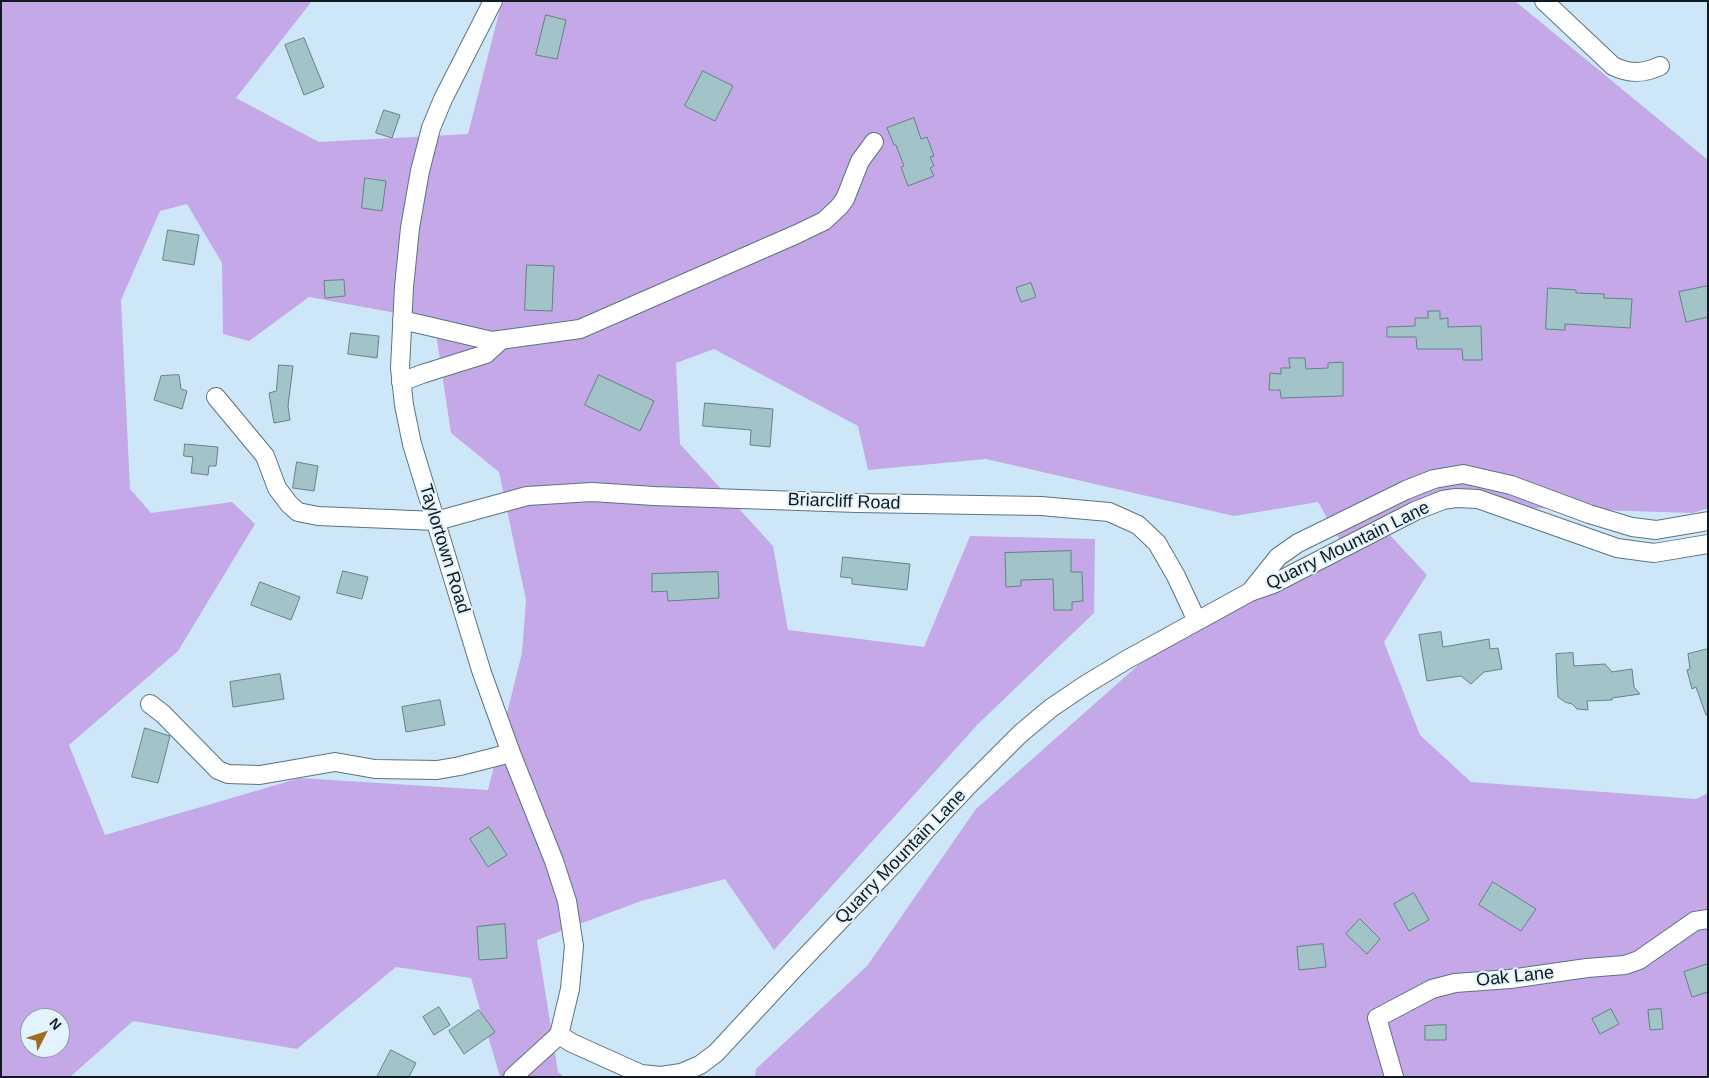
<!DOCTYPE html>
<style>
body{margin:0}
#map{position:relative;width:1709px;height:1078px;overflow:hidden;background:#cde7f8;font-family:Helvetica,sans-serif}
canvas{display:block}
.frame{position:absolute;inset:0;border:2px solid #111a20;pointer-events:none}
.north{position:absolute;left:20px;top:1008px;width:50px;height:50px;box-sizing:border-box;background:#e3f3fd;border:1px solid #8f9ca5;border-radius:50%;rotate:49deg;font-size:14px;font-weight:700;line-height:20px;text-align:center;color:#111a20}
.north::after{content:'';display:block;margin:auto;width:18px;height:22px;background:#9f6b22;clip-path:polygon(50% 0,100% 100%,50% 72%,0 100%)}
</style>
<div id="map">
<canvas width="1709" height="1078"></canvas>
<div class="frame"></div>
<div class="north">N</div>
</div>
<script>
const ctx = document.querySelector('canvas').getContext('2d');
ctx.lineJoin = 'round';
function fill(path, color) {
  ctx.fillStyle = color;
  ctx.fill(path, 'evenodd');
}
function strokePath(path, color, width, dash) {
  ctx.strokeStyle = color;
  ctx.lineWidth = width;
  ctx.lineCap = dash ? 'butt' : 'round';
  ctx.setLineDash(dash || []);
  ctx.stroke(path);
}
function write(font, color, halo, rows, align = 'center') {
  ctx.font = font + ' Helvetica,sans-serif';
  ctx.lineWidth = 4;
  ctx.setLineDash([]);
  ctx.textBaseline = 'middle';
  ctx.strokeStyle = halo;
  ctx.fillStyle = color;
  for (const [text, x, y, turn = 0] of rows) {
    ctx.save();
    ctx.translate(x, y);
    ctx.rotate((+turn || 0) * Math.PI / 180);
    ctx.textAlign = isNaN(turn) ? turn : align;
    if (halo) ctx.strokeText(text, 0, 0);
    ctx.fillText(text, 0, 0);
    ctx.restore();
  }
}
fill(new Path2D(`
 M1,1H312L236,98L319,142L468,134L502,1H1515L1708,160V508L1693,513L1501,507L1446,492L1341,542L1318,502L1234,516L986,459L868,470L858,426L714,349L676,363L680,444L773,546L788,630L924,647L970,536L1095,539L1094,613L978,724L774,950L725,879L641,901L537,940L558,1072L564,1077H500L471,978L396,967L297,1049L133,1021L70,1077H1ZM187,204L222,263L223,334L249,341L309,297L434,320L451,433L499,472L526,600L522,653L488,790L300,778L105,835L69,745L178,651L255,524L232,502L151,513L130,489L121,300L160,211ZM30,1018H60V1048H30Z
 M1388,533L1427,575L1384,642L1420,735L1471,782L1696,799L1708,793V1077H755L756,1069L867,966L976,809L1162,644Z`), '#c4a8e7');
const building = new Path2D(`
 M546,15L566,20L557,59L536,55Z
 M304,38L324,87L304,95L285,45Z
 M703,71L733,86L715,121L685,106Z
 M384,110L400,115L392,138L376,133Z
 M914,118L921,139L927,137L934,156L930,157L934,166L930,168L934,176L908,186L901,167L904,166L896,145H894L887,128Z
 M365,178L386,181L382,211L362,208Z
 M168,230L199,235L194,265L163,260Z
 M527,265L554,266L552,311L525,310Z
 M344,280L345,296L325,298L324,281Z
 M1031,283L1036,297L1021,302L1016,288Z
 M1708,286V317L1686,322L1679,292Z
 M1548,288L1576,290V293L1604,294V298L1632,299L1630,328L1565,324V330L1546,329Z
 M1428,311H1440V319L1448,318V327L1481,326L1482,360H1463L1462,349H1417L1416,337H1387V327L1415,326V318H1428Z
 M351,333L379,336L377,358L348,354Z
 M1289,358H1305L1306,369L1328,368V363L1343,362V396L1281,398L1280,390H1269L1270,373L1281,374V368H1290Z
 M279,365L293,366L288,406L290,420L274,423L269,393L276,391Z
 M179,375L181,389L187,391L182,409L154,400L161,376Z
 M599,375L654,401L640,431L585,405Z
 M705,403L773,409L770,447L750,445L751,430L703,426Z
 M185,444L218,447L216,466H209L208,475L191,473L193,457L184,456Z
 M297,462L318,466L314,491L293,488Z
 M1071,551V572H1082L1083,601L1072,602V610H1054L1053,579L1021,580V586L1006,587L1005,553Z
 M843,557L910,564L907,590L852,584V578L841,577Z
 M343,571L368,577L362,599L337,593Z
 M718,572L719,598L668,601L667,591L652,592V574Z
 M260,582L300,597L291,620L251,605Z
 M1441,632L1443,647L1489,639L1490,649L1498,648L1502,669L1484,672L1471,684L1461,676L1427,681L1419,635Z
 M1708,649V715H1706L1696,687L1692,689L1687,670L1690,669L1688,654Z
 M1573,653L1574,666L1605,664L1612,672L1632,669L1634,687L1640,694L1612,698V700L1587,701L1588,710L1577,709L1572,704L1565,702L1558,697L1557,680L1556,654Z
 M280,674L284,699L233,707L230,682Z
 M440,700L445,725L406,732L402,707Z
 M145,728L170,736L158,783L132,777Z
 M489,827L507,855L488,867L470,839Z
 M1493,882L1536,909L1521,931L1479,905Z
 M1414,893L1429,920L1409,931L1394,904Z
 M1360,919L1380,939L1367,954L1346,934Z
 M505,924L507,958L479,960L477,927Z
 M1323,944L1326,967L1299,970L1297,947Z
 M1708,964V992L1692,997L1684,972Z
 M439,1007L450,1025L434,1035L423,1017Z
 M1611,1009L1619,1024L1600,1034L1592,1019Z
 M1661,1009L1663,1029L1650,1030L1648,1010Z
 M479,1010L495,1032L464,1054L449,1031Z
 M1446,1025V1040H1425V1026Z
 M391,1050L416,1063L409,1077H377Z`);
fill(building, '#a2c3c7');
strokePath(building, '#638386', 1);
const minor = new Path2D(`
 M493,1L443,99L431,128L420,171L410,228L404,287L400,368L404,405L412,444L482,673L511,753L554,861L567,901L574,946L570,989L559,1035L513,1077
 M1544,1L1613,66C1629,74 1643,74 1660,66
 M402,320L492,341L580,329L797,234L824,221L839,207L845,199L860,161L874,142
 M401,382L422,374L486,354L501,340
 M216,397L265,456L277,488L289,504L298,512L318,516L436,521L527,496L592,492L654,496L857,503L1041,506L1109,512L1138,525L1157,543L1176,576L1197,621
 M1250,592L1278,557L1298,543L1406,490L1434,479L1463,474L1511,485L1589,514L1632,527L1656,530L1708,521
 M150,704L163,714L218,770L228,774L260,775L335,762L375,769L437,770L460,766L511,753
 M559,1035L572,1043L641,1074L661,1076L681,1073L700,1065L716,1053L792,971L966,788L1020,734L1051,708L1085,685L1128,659L1250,592L1273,584L1415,511L1443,500L1456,498L1478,499L1617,548L1654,553L1708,544
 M1394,1077L1377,1018L1432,989L1455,983L1510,979L1587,968L1625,965L1639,960L1695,921L1708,919`);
strokePath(minor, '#5c7382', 20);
strokePath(minor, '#fff', 18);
write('18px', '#111a20', '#e3f3fd', [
 ["Briarcliff Road",844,502,2],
 ["Quarry Mountain Lane",1348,546,-26],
 ["Taylortown Road",444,549,73],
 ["Quarry Mountain Lane",901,857,-46],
 ["Oak Lane",1515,977,-6]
]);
</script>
